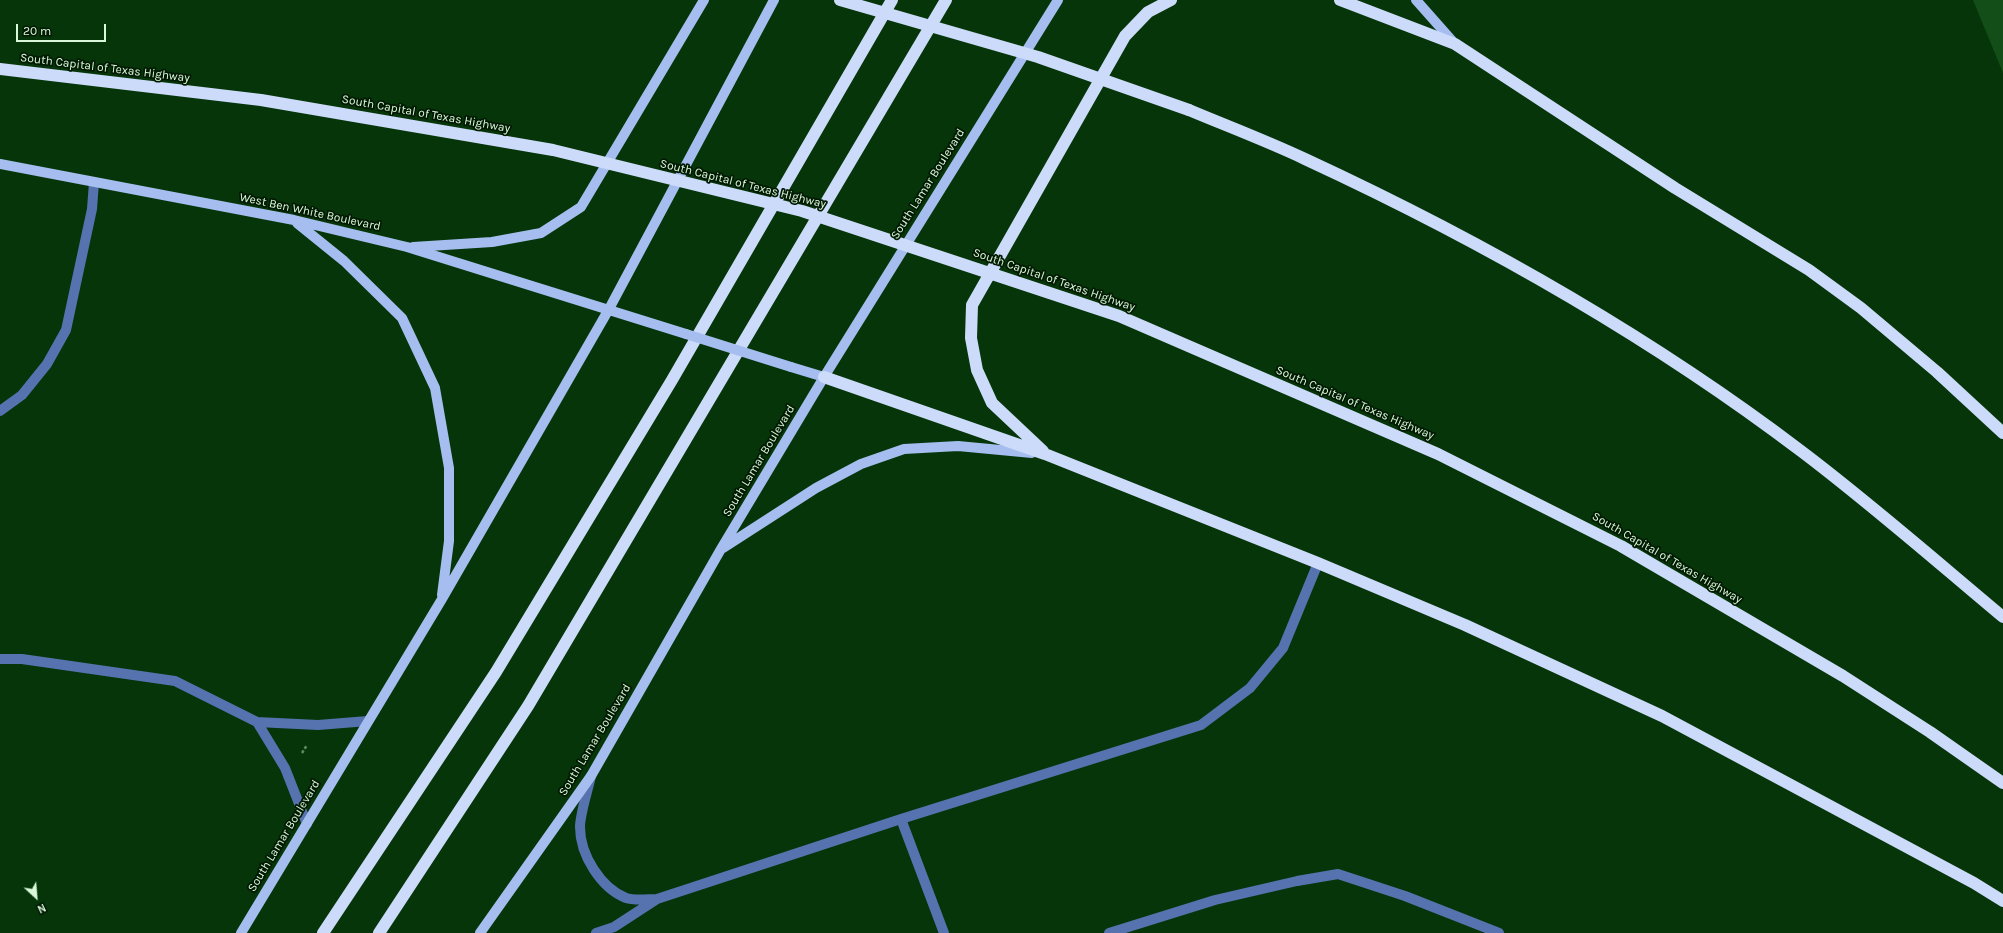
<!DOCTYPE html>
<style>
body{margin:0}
#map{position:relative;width:2003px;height:933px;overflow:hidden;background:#053509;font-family:Karla,sans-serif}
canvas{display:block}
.north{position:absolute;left:16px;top:877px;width:40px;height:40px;-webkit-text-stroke:3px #021903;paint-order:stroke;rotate:154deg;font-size:11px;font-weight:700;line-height:16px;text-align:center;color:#d9f9d8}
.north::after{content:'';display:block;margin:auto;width:14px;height:18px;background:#d9f9d8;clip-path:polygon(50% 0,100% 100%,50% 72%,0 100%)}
.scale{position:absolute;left:16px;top:24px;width:90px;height:18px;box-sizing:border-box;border:2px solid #d9f9d8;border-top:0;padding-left:5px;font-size:12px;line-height:14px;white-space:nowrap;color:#d9f9d8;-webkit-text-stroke:3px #021903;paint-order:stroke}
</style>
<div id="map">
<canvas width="2003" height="933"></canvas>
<div class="north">N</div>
<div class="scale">20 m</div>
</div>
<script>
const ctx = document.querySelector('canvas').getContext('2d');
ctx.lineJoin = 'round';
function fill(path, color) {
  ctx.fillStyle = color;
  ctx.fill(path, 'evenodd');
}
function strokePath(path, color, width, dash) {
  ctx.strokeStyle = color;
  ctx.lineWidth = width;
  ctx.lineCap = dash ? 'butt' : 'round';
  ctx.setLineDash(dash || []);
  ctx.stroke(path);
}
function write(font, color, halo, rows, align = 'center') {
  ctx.font = font + ' Karla,sans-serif';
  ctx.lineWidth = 3.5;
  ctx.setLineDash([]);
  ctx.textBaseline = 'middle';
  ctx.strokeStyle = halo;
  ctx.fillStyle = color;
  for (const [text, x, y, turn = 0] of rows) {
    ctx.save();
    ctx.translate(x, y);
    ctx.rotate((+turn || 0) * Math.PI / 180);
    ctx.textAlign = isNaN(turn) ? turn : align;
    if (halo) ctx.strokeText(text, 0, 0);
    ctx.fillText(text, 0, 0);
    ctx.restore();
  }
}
fill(new Path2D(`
 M1973,0H2003V73Z`), '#134e18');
strokePath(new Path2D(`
 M302,753L307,745`), '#618a63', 2.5, [3, 2]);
strokePath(new Path2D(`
 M0,411L22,395L47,364L66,330L92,209L94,182
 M0,659H22L175,681L257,722L318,725L368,721
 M257,722L285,768L307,824
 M591,776C588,790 580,814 580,827C580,855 601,888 626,898C635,901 648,899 657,899
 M901,819L944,933
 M596,933L614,927L657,899L901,819L1201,725L1250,688L1283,648L1318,563
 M1109,933L1215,900L1297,881L1338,874L1405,896L1499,933`), '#5673af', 10);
strokePath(new Path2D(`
 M1416,0L1455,44
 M0,164L294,220L407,247L686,334
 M297,223L344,261L402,318L435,388L449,468V541L442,595
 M413,247L492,242L541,233L581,207L704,0
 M791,367L824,377
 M723,548L816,488L861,464L904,449L958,446L1032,453
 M241,933L442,599L609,309L774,0
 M480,933L591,776L721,549L824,377L1058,0`), '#a5beef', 10);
strokePath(new Path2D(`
 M1340,0L1455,44L1675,188L1809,270L1861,308L1937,372L2003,433
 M1189,110C1227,126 1267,141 1305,159C1478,239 1648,335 1801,451C1870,503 1936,561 2003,617
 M824,377L1045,454L1318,563L1465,625L1662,716L1974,883L2003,901
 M1043,451L992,403L977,370L971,338L972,305L1125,36L1148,12L1171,0
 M323,933L496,672L672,380L892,0
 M379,933L528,706L946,0`), '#ccdbf9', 12);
strokePath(new Path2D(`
 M686,334L791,367`), '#a5beef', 10);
strokePath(new Path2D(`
 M840,0L1038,57L1189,110
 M0,69L261,100L553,150L802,211L1119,316L1438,454L1621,546L1843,676L1930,732L2003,783`), '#ccdbf9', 12);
write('12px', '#d9f9d8', '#021903', [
 ["South Capital of Texas Highway",105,68,7],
 ["South Capital of Texas Highway",426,114,10],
 ["South Capital of Texas Highway",743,184,14],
 ["South Lamar Boulevard",928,184,-58],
 ["West Ben White Boulevard",310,212,12],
 ["South Capital of Texas Highway",1054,280,19],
 ["South Capital of Texas Highway",1355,403,23],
 ["South Lamar Boulevard",759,461,-59],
 ["South Capital of Texas Highway",1667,558,30],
 ["South Lamar Boulevard",595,740,-59],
 ["South Lamar Boulevard",284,836,-59]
]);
</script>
